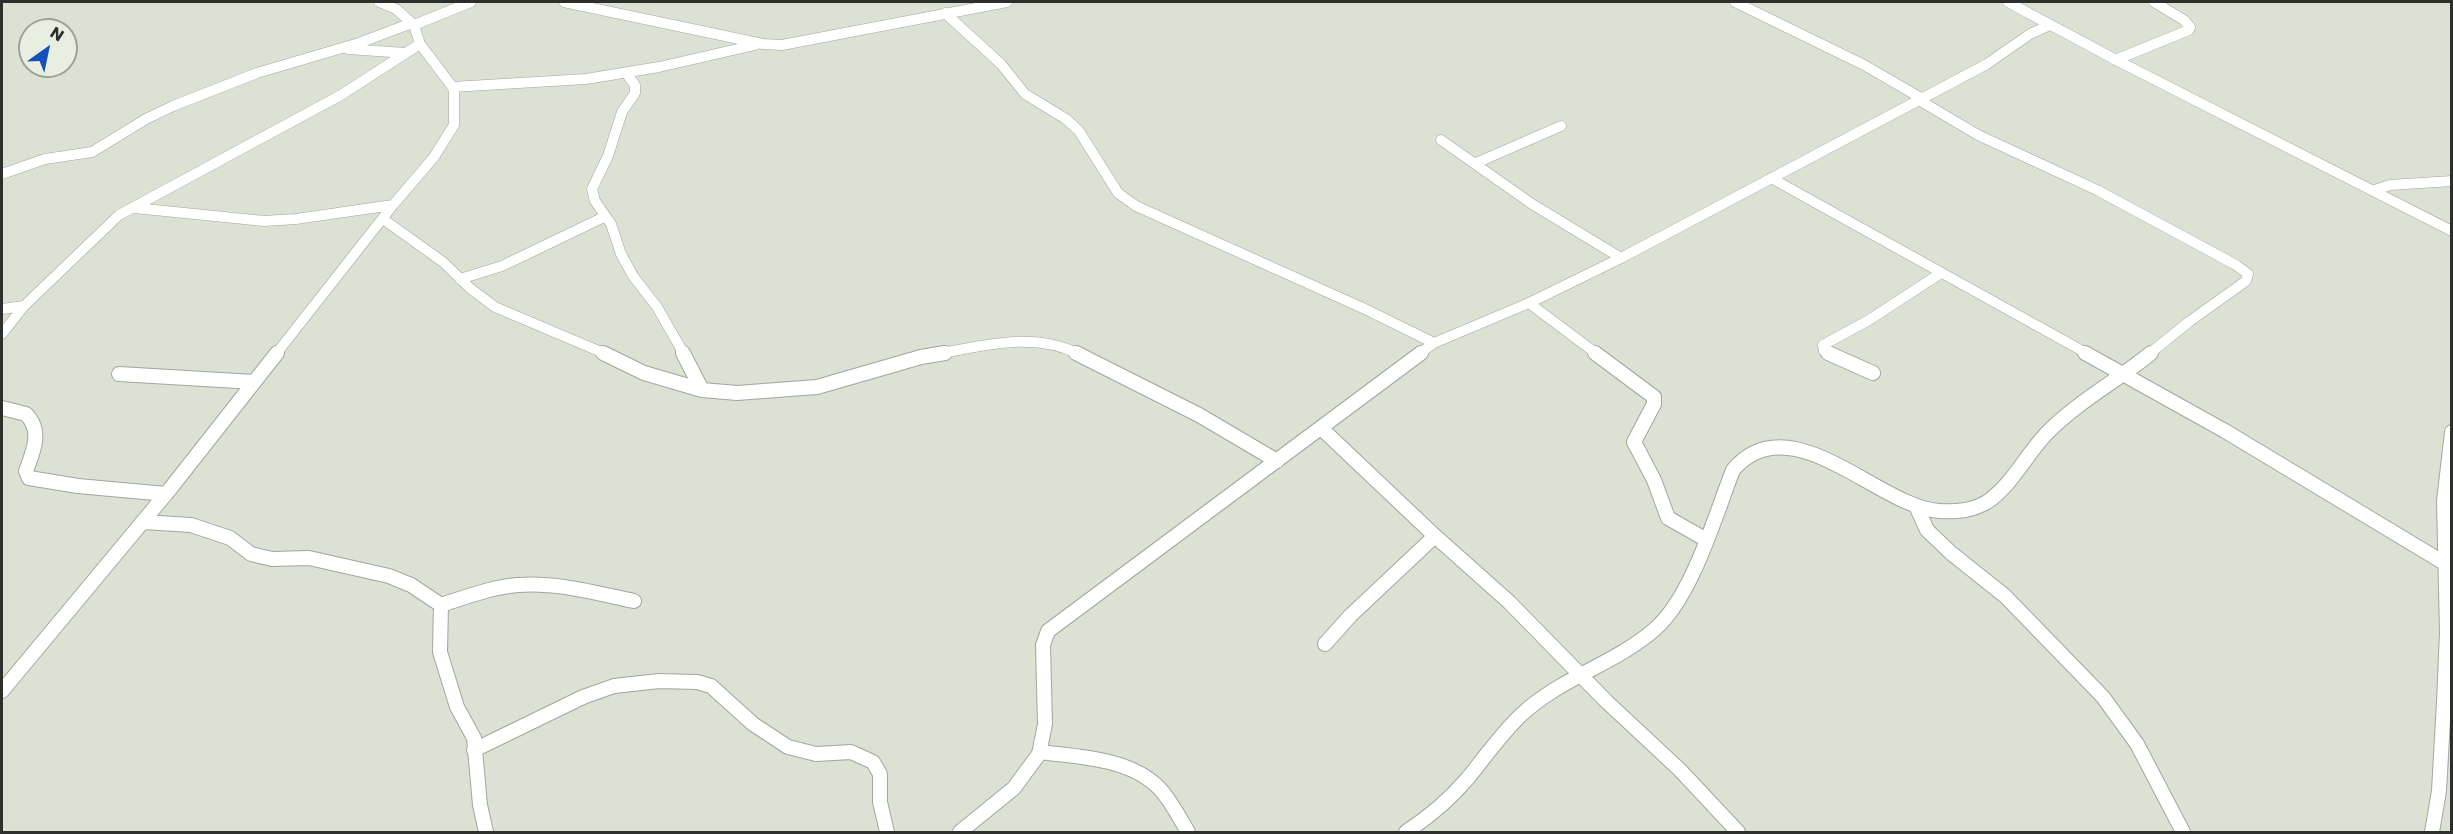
<!DOCTYPE html>
<style>
body{margin:0}
#map{position:relative;width:2453px;height:834px;overflow:hidden;background:#dbe1d3;font-family:Poppins,sans-serif}
canvas{display:block}
.frame{position:absolute;inset:0;border:3px solid #2d302a;pointer-events:none}
.north{position:absolute;left:18px;top:18px;width:60px;height:60px;box-sizing:border-box;background:#e8eee0;border:2px solid #9da297;border-radius:50%;rotate:33deg;font-size:16px;font-weight:700;line-height:24px;text-align:center;color:#2d302a}
.north::after{content:'';display:block;margin:auto;width:21px;height:27px;background:#1451bc;clip-path:polygon(50% 0,100% 100%,50% 72%,0 100%)}
</style>
<div id="map">
<canvas width="2453" height="834"></canvas>
<div class="frame"></div>
<div class="north">N</div>
</div>
<script>
const ctx = document.querySelector('canvas').getContext('2d');
ctx.lineJoin = 'round';
function strokePath(path, color, width, dash) {
  ctx.strokeStyle = color;
  ctx.lineWidth = width;
  ctx.lineCap = dash ? 'butt' : 'round';
  ctx.setLineDash(dash || []);
  ctx.stroke(path);
}
const minorFar1 = new Path2D(`
 M564,2L763,44L782,45L1007,2
 M1735,2L1864,65L1921,98
 M2008,2L2118,61L2452,231
 M945,13L1001,64L1025,94L1066,119L1079,131L1118,193L1136,206L1365,309L1434,343
 M414,25L471,2
 M348,49L406,53
 M2115,60L2189,30L2190,27L2184,20L2154,2
 M626,73L635,85V93L622,112L608,156L592,189L595,201L611,224L621,254L633,276L657,307L684,354
 M452,87L586,79L659,67L755,45
 M1919,100L1978,135L2097,190L2236,265L2248,274L2246,281L2190,321L2149,354
 M1441,140L1532,204L1621,258
 M1476,163L1561,126
 M2,174L45,159L92,152L146,119L173,106L257,73L359,43L412,23
 M1771,178L2088,354
 M2375,190L2390,185L2452,181
 M135,208L264,221L296,219L393,205
 M383,219L443,262L471,289L495,307L606,354
 M460,279L502,266L604,217
 M1529,303L1597,354
 M2,309L24,306
 M2,334L24,306L119,215L341,95L420,44
 M276,354L393,205L434,157L454,125V89L420,44L414,25L396,9L379,2
 M936,354C984,346 1033,331 1079,354
 M1419,354L1434,343L1529,303L1621,258L1987,64L2030,34L2050,25
 M1832,354L1824,351L1823,345L1869,320L1941,273`);
const minor = new Path2D(`
 M603,353L644,373L702,390L737,393L817,387L921,357L945,353
 M683,353L702,390
 M1076,353L1199,415L1277,461
 M1595,353L1654,397V404L1634,442L1654,480L1668,518L1705,539
 M1828,353L1873,373
 M2085,353L2225,431L2446,564
 M119,374L254,382
 M2,408L26,414C43,431 33,452 26,471L29,478L78,486L166,494
 M1322,429L1435,536L1509,602L1606,701L1680,770L1738,832
 M1917,508L1927,530L1951,553L2005,596L2103,697L2137,744L2183,832
 M144,522L191,525L230,538L251,554L272,559L309,558L389,576L411,585L441,605L440,652L457,707L474,738L480,805L486,832
 M441,605C466,597 492,587 518,585C557,582 596,593 634,601
 M1325,644L1350,616L1435,536
 M2,691L170,489L277,353
 M474,750L583,697L614,686L659,681L697,682L711,686L753,724L788,747L816,754L851,752L873,762L880,774V802L887,832
 M1040,752C1079,757 1131,758 1160,789C1171,801 1179,817 1188,832
 M960,832L1014,788L1039,754L1045,724L1043,645L1048,631L1421,353
 M1406,832C1429,817 1450,799 1468,778C1485,757 1501,734 1521,715C1560,678 1615,664 1655,629C1692,597 1715,516 1733,470C1790,402 1880,508 1939,511C1957,512 1971,511 1987,502C2012,485 2026,455 2046,434C2077,402 2117,381 2151,353
 M2432,832L2439,791L2444,702L2447,632L2444,501L2452,432`);
strokePath(minorFar1, '#a1a79a', 11);
strokePath(minor, '#a1a79a', 16);
strokePath(minorFar1, '#fff', 10);
strokePath(minor, '#fff', 14);
</script>
